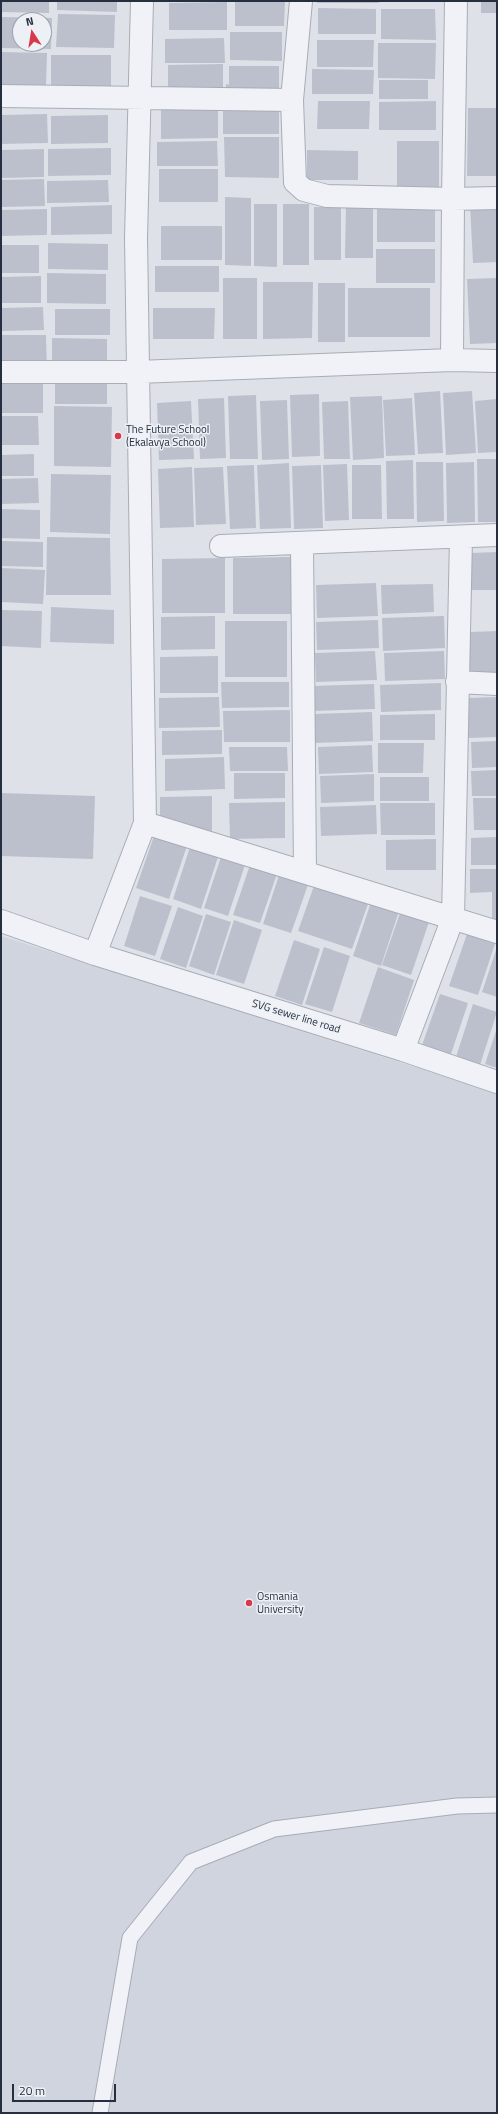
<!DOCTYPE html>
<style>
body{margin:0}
#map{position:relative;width:498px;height:2114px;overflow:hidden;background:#dee2e8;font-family:"Titillium Web",sans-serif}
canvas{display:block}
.frame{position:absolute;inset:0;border:2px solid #262f40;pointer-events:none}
.north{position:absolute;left:12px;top:12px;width:40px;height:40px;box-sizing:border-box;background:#edf1f6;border:1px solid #9da3ad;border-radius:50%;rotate:348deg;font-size:11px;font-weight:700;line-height:16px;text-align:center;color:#262f40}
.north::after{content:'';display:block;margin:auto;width:14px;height:18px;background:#d7394b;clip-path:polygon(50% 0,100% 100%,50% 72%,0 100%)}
.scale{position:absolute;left:12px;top:2084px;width:104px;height:18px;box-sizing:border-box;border:2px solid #262f40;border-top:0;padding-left:5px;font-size:12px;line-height:14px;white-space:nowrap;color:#262f40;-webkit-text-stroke:3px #edf1f6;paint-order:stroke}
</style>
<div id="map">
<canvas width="498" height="2114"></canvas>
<div class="frame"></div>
<div class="north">N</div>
<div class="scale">20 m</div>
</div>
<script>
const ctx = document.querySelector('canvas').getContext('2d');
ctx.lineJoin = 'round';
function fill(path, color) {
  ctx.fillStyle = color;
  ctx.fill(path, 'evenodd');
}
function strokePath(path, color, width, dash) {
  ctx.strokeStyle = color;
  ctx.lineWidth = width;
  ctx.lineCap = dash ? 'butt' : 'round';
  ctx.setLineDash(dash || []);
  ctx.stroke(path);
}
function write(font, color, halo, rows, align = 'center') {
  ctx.font = font + ' "Titillium Web",sans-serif';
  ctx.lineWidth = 3;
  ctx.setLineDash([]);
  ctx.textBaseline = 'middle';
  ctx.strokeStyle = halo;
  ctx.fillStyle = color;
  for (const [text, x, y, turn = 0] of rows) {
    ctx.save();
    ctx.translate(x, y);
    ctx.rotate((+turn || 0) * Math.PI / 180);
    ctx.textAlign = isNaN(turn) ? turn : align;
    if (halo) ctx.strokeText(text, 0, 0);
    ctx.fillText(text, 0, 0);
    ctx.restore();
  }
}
fill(new Path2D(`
 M1,936L497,1093V2113H1Z`), '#d0d4de');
fill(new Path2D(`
 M1,1H49V13L1,12Z
 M57,1H117V12L57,10Z
 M235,1H285L284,26H235Z
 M317,1H379V3H317Z
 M481,1H497V13H481Z
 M227,2V30H169V3Z
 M318,8L376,9V34H318Z
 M381,9H435L436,40L381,39Z
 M58,14L115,15L114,48L56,47Z
 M1,17L52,18L51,49L1,48ZM20,20H44V44H20Z
 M230,32H282V61L230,60Z
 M224,38L225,63H165V39Z
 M317,40H374L373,67H317Z
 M378,43H436L435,79L378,78Z
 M1,52L47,53L46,87L1,86Z
 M51,55H111V92H51Z
 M223,64V90H168V65Z
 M229,66H279V94H226V84L229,85Z
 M312,69L374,70L373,94H312Z
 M379,80H428V99H379Z
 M318,101H370L369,129H317Z
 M436,101V130H379V102Z
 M161,104H218V138L161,139Z
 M223,104H279V134H223Z
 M468,108H497V176H467Z
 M47,114L48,143L1,144V115Z
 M108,115V143L51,144V116Z
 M224,137H279V178L225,177Z
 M217,141L218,166H157V142Z
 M397,141H439V187L397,186Z
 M111,148V175L48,176V149Z
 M44,149V177L1,178V150Z
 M307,150L358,151V180H307Z
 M159,169H218V202H159Z
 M44,179L45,206L1,207V180Z
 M108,180L109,202L47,203V181Z
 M225,197L251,198V266L225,265Z
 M373,202V258H345L346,203Z
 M254,204H277V267L254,266Z
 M283,204H309V265H283Z
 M497,204V262L473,263L470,205Z
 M112,205V234L51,235V207Z
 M314,207H341V260H314Z
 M377,207H435V242H377Z
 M47,209V235L1,236V210Z
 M161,226H222V260H161Z
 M48,243L108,244V270L48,269Z
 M1,245H39V273H1Z
 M376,249H435V283H376Z
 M155,266H219V292H155Z
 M47,273L106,274V304L47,303Z
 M41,276V303H1V277Z
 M223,278H257V339H223Z
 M497,278V343L470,344L467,279Z
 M263,282H313L312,338L263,339Z
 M318,283H345V342H318Z
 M348,288H430V337H348Z
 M43,307L44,330L1,331V308Z
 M153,308H215L214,339H153Z
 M55,309H110V335H55Z
 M1,335H46L47,370L1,371Z
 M52,338L107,339V368L52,367Z
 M55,374H107V404H55Z
 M43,379V413H1V380Z
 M440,391L443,453L418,454L414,393Z
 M472,391L476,453L446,455L443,393Z
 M319,394L320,456L292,457L290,395Z
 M256,395L258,459H230L228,396Z
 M382,396L384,458L353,460L350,397Z
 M224,398L226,458L200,459L198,399Z
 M412,398L415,455L386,456L383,400Z
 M497,399V452L478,453L475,401Z
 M287,400L289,459L262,460L260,401Z
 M191,401L194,459L159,460L157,403Z
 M348,401L350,459H324L322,402Z
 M54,406L112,407L111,467L54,466Z
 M1,416H38L39,445H1Z
 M34,454V476H1V455Z
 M477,459H497V522H478Z
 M413,460L414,519H387L386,461Z
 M416,462H443L444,521L417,522Z
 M474,462L475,522L447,523L446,463Z
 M289,463L291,528L260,529L257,465Z
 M347,464L349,520L325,521L323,465Z
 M254,465L256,528L230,529L227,466Z
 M321,465L323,528L294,529L292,466Z
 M352,465H381L382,519H352Z
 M192,467L194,527L160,528L158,469Z
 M223,467L226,524L196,525L194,468Z
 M51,474L111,475L110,534L50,532Z
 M38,478L39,503L1,504V479Z
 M1,509L40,510V539L1,538Z
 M47,537L110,538L111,595H46Z
 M1,541L43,542V567L1,566Z
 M497,552V590H471V553Z
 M291,557V614H233V558Z
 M225,558V613H162V559Z
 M1,568L45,570L43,604L1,602Z
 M376,583L378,616L317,618L316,585Z
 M433,584L434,612L382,614L381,585Z
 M51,607L114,610V644L50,642Z
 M1,610L42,611L41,648L1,646Z
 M215,616V649L161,650V617Z
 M444,616L445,648L383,651L382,618Z
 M378,620L379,648L317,650L316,622Z
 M225,621H287V677H225Z
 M497,631V674H470V632Z
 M375,651L377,680L316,682L315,653Z
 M444,651L445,679L385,681L384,653Z
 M218,656V693H160V657Z
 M221,682H289V707L222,708Z
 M441,683V710L381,712L380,685Z
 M374,684L375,709L313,711L312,686Z
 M219,697L220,727L159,728V698Z
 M497,697V737L468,738V698Z
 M290,710V742H224L223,711Z
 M372,712L373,741L314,743L313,714Z
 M435,714V740H380V715Z
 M222,730V754L162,755V731Z
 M497,741V767L472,768L471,742Z
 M378,743H424L423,773H378Z
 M372,745L373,772L319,774L318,747Z
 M229,747H287L288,771H230Z
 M224,757L225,789L165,791V759Z
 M497,770V796H472L471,771Z
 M234,773H285V798L234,799Z
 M374,774V801L321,803L320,776Z
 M380,777H429V801H380Z
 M1,793L95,796L93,859L1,856Z
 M212,796V833L160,820V797Z
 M473,798H497V830H474Z
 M285,802V838L230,839L229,803Z
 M380,803H435V835H381Z
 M376,805L377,834L321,836L320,807Z
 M155,833L188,843L169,899L136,888Z
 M497,837V865H471V838Z
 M436,839V870H386V840Z
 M191,844L219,854L201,909L173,899Z
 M221,857L245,865L228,916L204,908Z
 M251,862L278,871L260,923L233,915Z
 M470,869H497V921H492V892L470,893Z
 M280,872L309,882L291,933L263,924Z
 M315,883L369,901L352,949L298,931Z
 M140,896L172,906L155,956L124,946Z
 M371,902L399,911L381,966L353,956Z
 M178,907L203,916L186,968L160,959Z
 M400,913L429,922L411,975L382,965Z
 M206,914L231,922L214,975L189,966Z
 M234,920L262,930L244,984L216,975Z
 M467,934L495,944L478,995L449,986Z
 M294,940L320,949L302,1005L275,996Z
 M324,947L350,956L332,1012L305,1004Z
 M497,947V997L482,992Z
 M378,967L414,980L396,1035L359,1023Z
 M440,994L468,1003L450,1057L421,1048Z
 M473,1004L497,1012L480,1065L456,1057Z
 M497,1028V1068L485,1064Z`), '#bbc0cc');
const service = new Path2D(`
 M100,2113L130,1938L191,1862L274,1829L457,1806L497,1805`);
const minor = new Path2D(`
 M301,1L292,100L295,182L304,190L327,196L453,199L497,198
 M1,96L292,100
 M452,360L453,199L456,1
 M1,372H137L452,360L497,361
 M302,543L305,872
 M221,546L497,535
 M457,682L497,684
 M145,823L497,932
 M1,921L95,954L145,823L136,238L142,1
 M95,954L403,1050L497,1082
 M403,1050L453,918L461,537`);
strokePath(service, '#a7acb6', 17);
strokePath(minor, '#a7acb6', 24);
strokePath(service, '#f1f2f7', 15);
strokePath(minor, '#f1f2f7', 22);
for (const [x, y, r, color] of [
 [118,436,4,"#d7394b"],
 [249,1603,4,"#d7394b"]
]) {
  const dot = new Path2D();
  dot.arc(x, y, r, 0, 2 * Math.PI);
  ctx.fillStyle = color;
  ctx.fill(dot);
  strokePath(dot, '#edf1f6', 1.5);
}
write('11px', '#262f40', '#edf1f6', [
 ["The Future School",126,430],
 ["(Ekalavya School)",126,443],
 ["Osmania",257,1597],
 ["University",257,1610]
], 'left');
write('11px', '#262f40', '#edf1f6', [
 ["SVG sewer line road",296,1017,17]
]);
</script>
